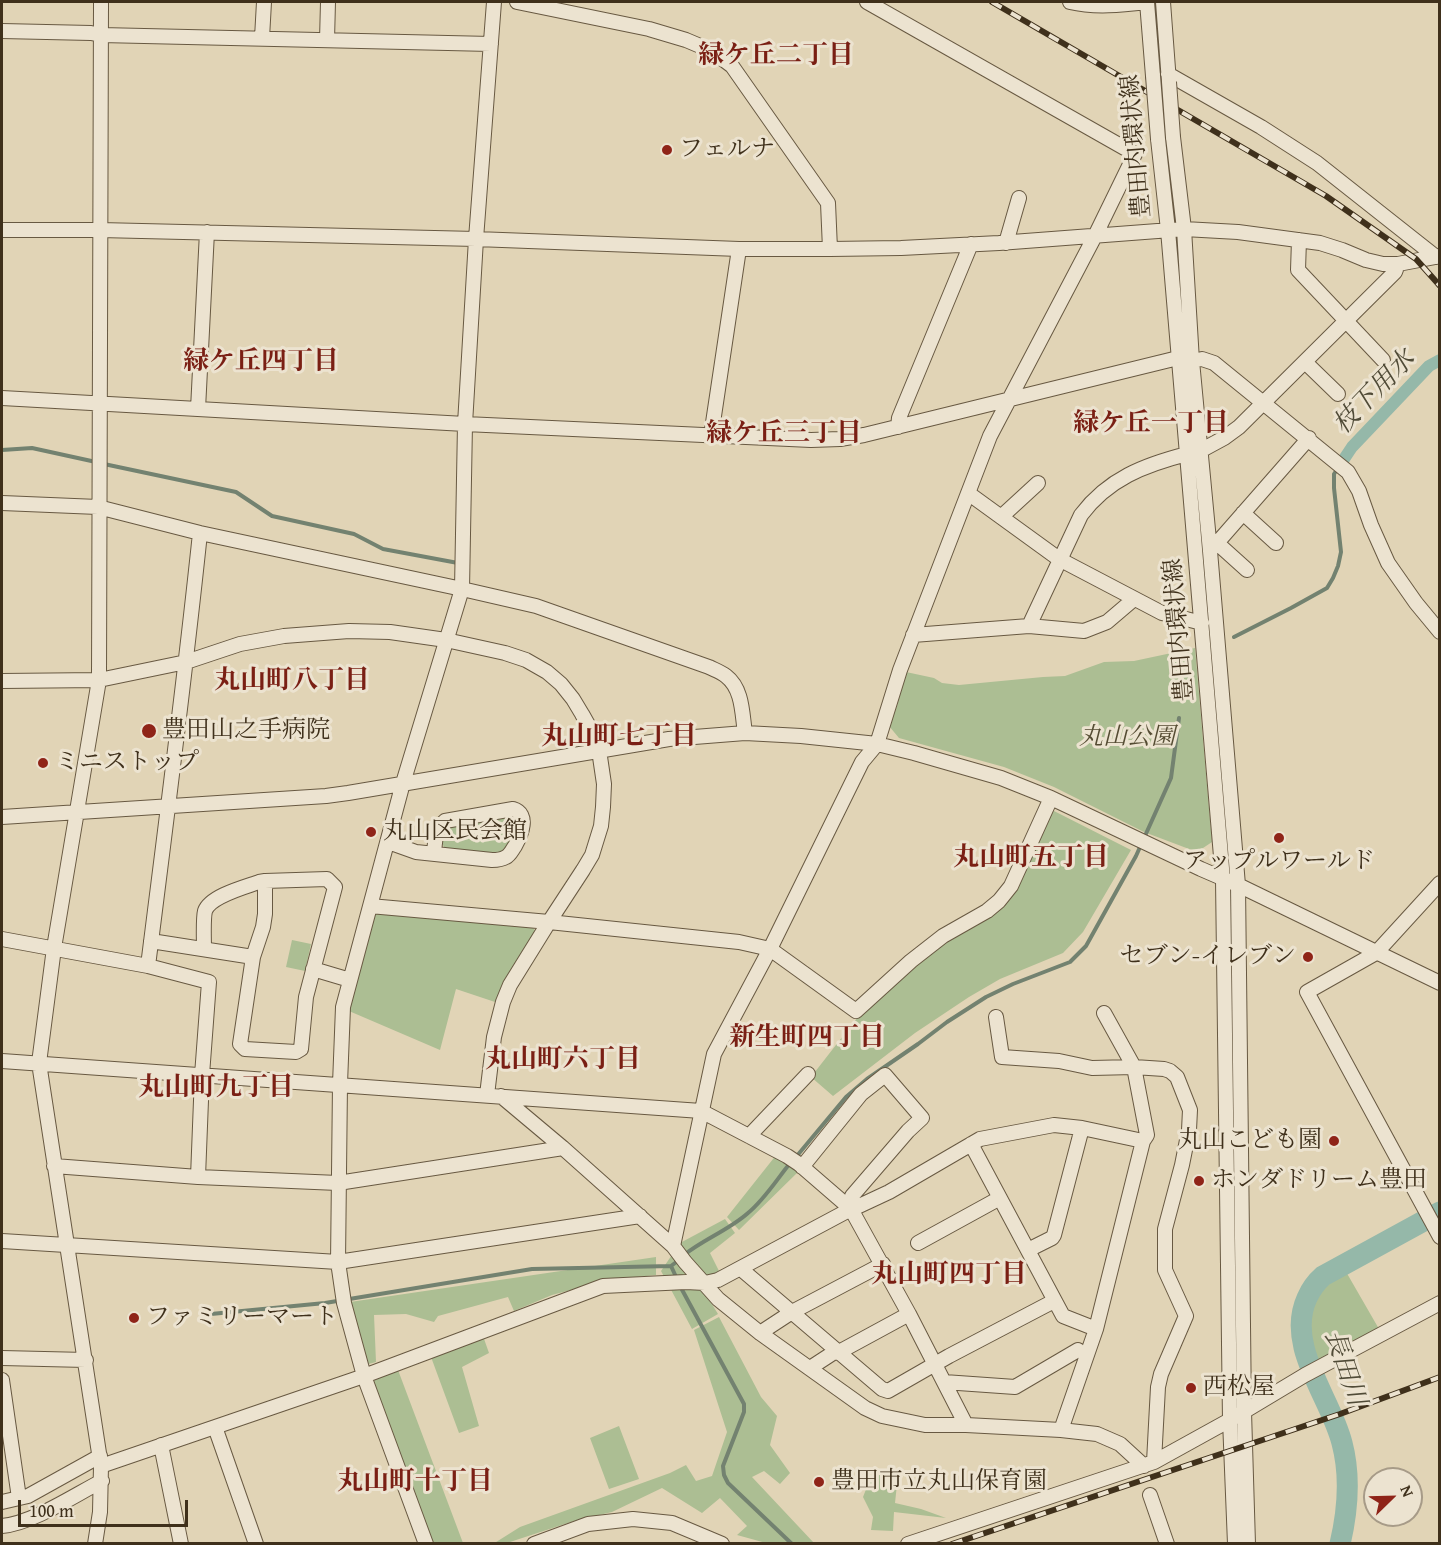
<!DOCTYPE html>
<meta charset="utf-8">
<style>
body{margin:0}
#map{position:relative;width:1441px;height:1545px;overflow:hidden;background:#e1d4b6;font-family:"Gentium Book Plus",serif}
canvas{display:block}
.frame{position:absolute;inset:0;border:3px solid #3f301b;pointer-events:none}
.north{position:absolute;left:1363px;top:1467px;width:60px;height:60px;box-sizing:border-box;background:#ece3d0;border:2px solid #a79b88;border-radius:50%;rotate:67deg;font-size:16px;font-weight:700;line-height:24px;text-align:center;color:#3f301b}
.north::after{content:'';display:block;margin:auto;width:21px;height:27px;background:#8f2418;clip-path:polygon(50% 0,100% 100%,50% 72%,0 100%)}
.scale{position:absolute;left:18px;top:1500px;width:170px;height:27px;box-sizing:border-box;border:3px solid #3f301b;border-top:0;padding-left:8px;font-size:18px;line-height:21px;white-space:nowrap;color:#3f301b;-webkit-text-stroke:4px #ece3d0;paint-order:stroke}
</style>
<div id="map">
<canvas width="1441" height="1545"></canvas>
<div class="frame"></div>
<div class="north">N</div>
<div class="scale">100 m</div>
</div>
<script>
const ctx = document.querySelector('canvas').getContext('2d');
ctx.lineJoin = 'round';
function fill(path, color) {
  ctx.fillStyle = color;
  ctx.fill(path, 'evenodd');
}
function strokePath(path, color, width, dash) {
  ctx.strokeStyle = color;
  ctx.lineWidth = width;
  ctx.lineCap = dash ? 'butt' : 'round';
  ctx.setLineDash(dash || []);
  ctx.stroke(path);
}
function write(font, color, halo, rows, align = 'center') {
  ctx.font = font + ' "Gentium Book Plus","Noto Serif JP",serif';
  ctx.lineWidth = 6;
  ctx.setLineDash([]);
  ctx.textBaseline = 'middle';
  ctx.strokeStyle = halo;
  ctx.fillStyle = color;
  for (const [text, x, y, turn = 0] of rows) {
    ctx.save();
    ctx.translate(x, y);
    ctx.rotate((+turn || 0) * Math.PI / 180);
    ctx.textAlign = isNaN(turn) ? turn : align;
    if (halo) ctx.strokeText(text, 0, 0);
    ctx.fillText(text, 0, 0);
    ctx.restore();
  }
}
fill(new Path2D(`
 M1195,648L1212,842L1197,852L1144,832L1054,787L1004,767L899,738L889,726L897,706L906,672L934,678L942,683L959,685L1043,677L1065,676L1104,662L1134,661Z
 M1054,811L1131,850L1083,932L1063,953L1000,979L969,997L915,1033L833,1096L811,1077L857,1018L944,940L989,915L1049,813Z
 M508,817L513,818L516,821C517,834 509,848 498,854L445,849L441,841L446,827Z
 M381,911L532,926L536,932L506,982L498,1003L456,989L440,1050L349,1011L373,916Z
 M292,940L311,944L305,971L286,967Z
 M777,1154L799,1171L739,1230L727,1217Z
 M725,1219L735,1233L710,1253L719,1271L702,1288L718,1314L692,1329L661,1271L680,1243Z
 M656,1257V1275L609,1280L552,1295L514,1311L508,1297L438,1316L434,1322L406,1314L374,1315L376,1362L365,1365L350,1302Z
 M1345,1270L1379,1329L1315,1362L1307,1333L1311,1304L1319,1286Z
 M719,1317L761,1397L777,1416L770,1445L790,1473L780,1484L764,1471L752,1477L814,1543H766L737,1535L747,1526L720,1498L702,1513L662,1488L612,1512L574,1521L507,1543L493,1544L520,1527L670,1473L686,1465L696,1481L712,1476L727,1432L694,1330Z
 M483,1336L489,1353L462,1367L479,1426L459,1433L431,1357Z
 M398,1370L463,1543H431L373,1381Z
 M619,1426L639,1479L609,1489L590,1438Z
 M874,1469L898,1475L895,1503L921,1509L946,1518L894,1512L893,1531L871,1530L873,1517L863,1497Z`), '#acbe93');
strokePath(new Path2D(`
 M2,450L32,448L96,462
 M104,464L236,492L272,516L354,534L383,549L458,563
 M1234,637L1291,608L1327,588L1333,578L1338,566L1341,552L1334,488V474L1344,459
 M796,1157L846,1097L867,1079L918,1044L947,1022L986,997L1013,984L1070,962L1086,946L1136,856L1171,778L1179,718
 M684,1255C704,1239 729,1230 748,1213C765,1199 777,1179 791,1162
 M671,1266L677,1279
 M680,1286L744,1404V1412L723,1466L724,1475L728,1483L792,1544
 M211,1314L325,1303L532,1269L671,1266L679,1260`), '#738270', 4);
strokePath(new Path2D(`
 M1344,459L1352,447L1429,366L1440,360`), '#95b8a9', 12);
strokePath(new Path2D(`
 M1340,1544C1348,1510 1351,1477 1342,1443C1331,1398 1285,1346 1307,1298C1311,1289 1315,1283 1323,1276L1440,1212`), '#95b8a9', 21);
const minor = new Path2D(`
 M517,2L649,29L686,40L712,51L732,66L828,203L830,249
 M1070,2C1095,8 1122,5 1147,2
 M1147,2L1153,76
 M1163,2L1169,82
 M2,31L91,33L101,35L491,44
 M262,38L264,2
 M327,40L328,2
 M1168,74L1261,127L1317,163L1436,257
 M1173,137L1184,229L1192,361L1210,551L1238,885L1244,1411L1248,1544
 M1158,139L1168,230L1223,880L1230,1420L1235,1544
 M2,230H100L476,239L739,249H830L901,248L999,243L1184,229L1238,232L1320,243L1342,250L1366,260L1383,264H1398L1440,256
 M1299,240L1298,270L1383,360
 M1006,243L1019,198
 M1192,361L1202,359L1214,363L1348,472L1359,491L1371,525L1388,563L1416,603L1440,632
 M1305,362L1338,394
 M2,398L465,424L811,440L840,439L864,435L1178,358
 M198,409L207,232
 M898,427L899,418L971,244
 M711,436L739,249
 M1200,451L1224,438L1239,427L1395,272L1398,264
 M968,493L1059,559L1162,613L1202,623
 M2,503L98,507L200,533L462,589L536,606L709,667C715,670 721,672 726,676C743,689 742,714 745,733
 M1243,513L1276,543
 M1001,517L1038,483
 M1217,543L1247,570
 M1210,551L1309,438
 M1029,626L1081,515C1108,479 1144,465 1187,454
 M913,635L1029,626L1084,631L1107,622L1134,599
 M2,681L99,680L186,662L240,644L284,636L349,631L390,632L446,640L505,653L526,660L547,672L561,684L573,699L582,714L591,730L599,750L604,784L603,807L601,826L592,855L583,870L549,922L510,985L503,1002L494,1037L487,1095
 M2,817L326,796L348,793L669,739L745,733L801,736L877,744L914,753L1001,778L1051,798L1201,869L1238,885L1440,983
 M388,842L416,852L492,860C496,860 501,860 506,857C510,855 512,850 515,846C521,835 530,814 513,809L445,821C435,829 435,842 434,854
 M1440,883L1376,953L1307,992L1440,1237
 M370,906L549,922L739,942L770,949L856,1011L911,961L943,936L987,911L999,901L1011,886L1051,798
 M2,939L148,966L209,982L202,1075L198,1177
 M151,941L253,957L240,1044L245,1049L296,1052L301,1049L306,997L335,887L327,879L265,881V914L263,927L253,957
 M204,949C204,939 203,919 205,911C210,896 245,887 259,882L265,881
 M148,966C166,822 185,678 200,533
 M313,969L350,980
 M1104,1013L1134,1067L1147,1135L1143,1141
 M996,1017L1002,1057L1059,1061L1092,1068L1134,1067L1164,1069L1170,1071L1177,1077L1190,1110L1189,1130L1182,1165L1165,1229V1270L1186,1316L1161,1374L1158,1387L1154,1462
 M2,1061L701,1111L787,1156L799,1164L851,1209L909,1314L966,1425
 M501,1096L563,1148L673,1246L685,1262L718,1299L760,1333L865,1408L882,1416L925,1425H966L1061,1430L1097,1434L1120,1444L1144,1466
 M749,1136L808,1074
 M971,1144L1063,1316L1096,1329
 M54,1166L198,1177L338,1183L563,1148
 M802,1167L861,1094L885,1075L922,1118L908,1131L852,1196L851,1209
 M2,1241L338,1262L640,1216
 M918,1243L1000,1198
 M673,1246L714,1054L770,949L862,762L877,744L900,670L990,436L1095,236L1135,154L867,2
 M1028,1250L1052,1238L1054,1235L1082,1128
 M741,1269L882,1389L888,1391L949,1356L1054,1301
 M760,1333L792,1312L883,1264
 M2,1358L86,1360
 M810,1368L833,1353L839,1352L909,1314
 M2,1380L19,1498
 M944,1382L1015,1387L1078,1350
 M215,1427L256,1544
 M161,1445L181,1544
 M101,1466L364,1376L603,1286L686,1282L705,1283L718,1280L851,1209L859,1206L889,1192L980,1139L1054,1125L1082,1128L1143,1141L1096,1329L1061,1430
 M1150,1495L1167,1544
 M2,1502L28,1496L100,1456
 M2,1526C33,1523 73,1496 102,1481
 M95,1544L100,1512L101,1466L39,1063L54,948L99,680L101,2
 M426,1544L364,1376L344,1303L338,1262L340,1084L343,1007L403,783L462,589L465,424L476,239L494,2
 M534,1544L588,1524L633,1519L672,1523L722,1544
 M908,1544L1154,1462L1230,1420L1305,1375L1440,1303`);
strokePath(minor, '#685942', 16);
strokePath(minor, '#ece3d0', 14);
const rail = new Path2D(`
 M992,2L1326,196L1416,259L1440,286
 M952,1544L1340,1414L1440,1377`);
strokePath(rail, '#3f301b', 6);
strokePath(rail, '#ece3d0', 4, [11]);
const minorBridge = new Path2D(`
 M1153,76L1158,139
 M1169,82L1173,137`);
strokePath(minorBridge, '#685942', 16, []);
strokePath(minorBridge, '#ece3d0', 14);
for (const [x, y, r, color] of [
 [667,150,6,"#8f2418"],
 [149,731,8,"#8f2418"],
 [43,763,6,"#8f2418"],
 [371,832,6,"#8f2418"],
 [1279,838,6,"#8f2418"],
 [1308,957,6,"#8f2418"],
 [1334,1141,6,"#8f2418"],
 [1199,1181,6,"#8f2418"],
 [134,1318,6,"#8f2418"],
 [1191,1388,6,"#8f2418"],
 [819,1482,6,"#8f2418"]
]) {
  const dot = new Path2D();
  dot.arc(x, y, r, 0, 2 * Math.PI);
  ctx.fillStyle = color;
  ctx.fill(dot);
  strokePath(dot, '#ece3d0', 2);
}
write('24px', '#3f301b', '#ece3d0', [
 ["豊田内環状線",1137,146,-95],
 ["豊田内環状線",1180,630,-95]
]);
write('24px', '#3f301b', '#ece3d0', [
 ["フェルナ",679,150],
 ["豊田山之手病院",162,731],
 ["ミニストップ",55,763],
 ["丸山区民会館",383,832],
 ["アップルワールド",1279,862,"center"],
 ["セブン-イレブン",1296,957,"right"],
 ["丸山こども園",1322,1141,"right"],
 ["ホンダドリーム豊田",1211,1181],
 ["ファミリーマート",146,1318],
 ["西松屋",1203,1388],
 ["豊田市立丸山保育園",831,1482]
], 'left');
write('italic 24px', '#554c33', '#ece3d0', [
 ["丸山公園",1127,738]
]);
write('bold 26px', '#7a1f14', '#ece3d0', [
 ["緑ケ丘二丁目",776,56],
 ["緑ケ丘四丁目",261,362],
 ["緑ケ丘一丁目",1151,424],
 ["緑ケ丘三丁目",784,434],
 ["丸山町八丁目",292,681],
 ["丸山町七丁目",619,737],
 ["丸山町五丁目",1031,858],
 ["新生町四丁目",807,1038],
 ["丸山町六丁目",563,1060],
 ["丸山町九丁目",216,1088],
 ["丸山町四丁目",949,1275],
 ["丸山町十丁目",415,1482]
]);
write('italic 26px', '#504b37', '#ece3d0', [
 ["枝下用水",1375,393,-46],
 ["長田川",1344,1368,71]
]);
</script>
